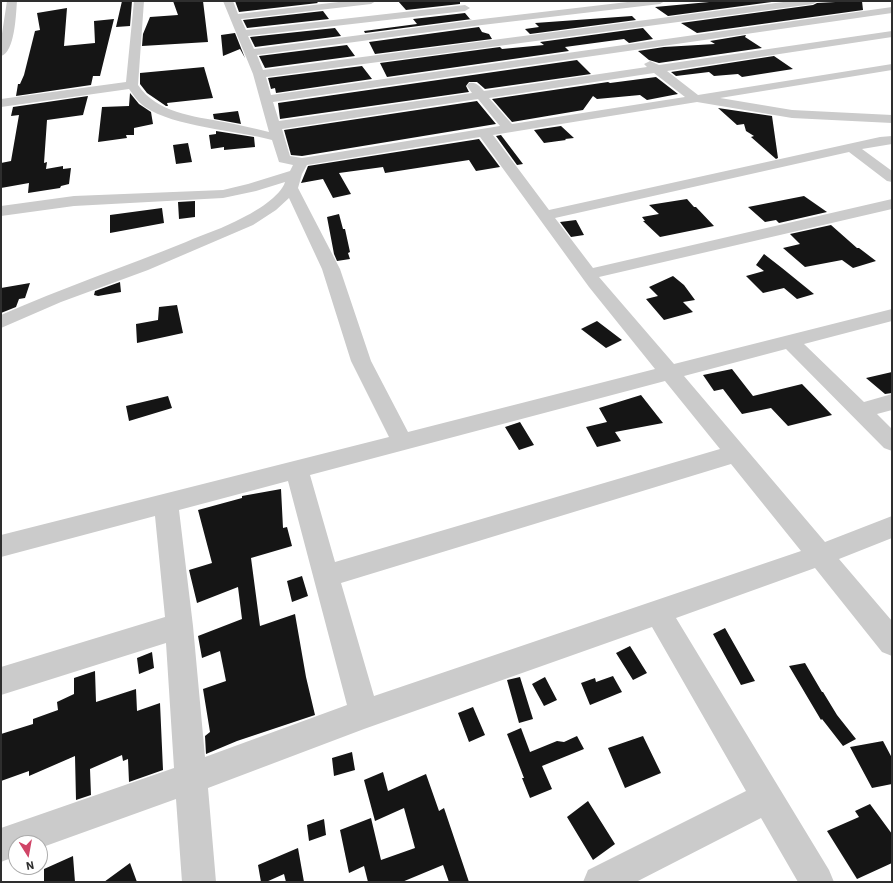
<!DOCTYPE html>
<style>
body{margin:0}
#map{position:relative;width:893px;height:883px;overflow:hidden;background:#fff;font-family:"IBM Plex Sans",sans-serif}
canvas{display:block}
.frame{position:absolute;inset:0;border:2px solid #2e2e2e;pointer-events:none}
.north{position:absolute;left:8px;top:835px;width:40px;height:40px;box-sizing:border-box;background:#fff;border:1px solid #ababab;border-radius:50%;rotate:169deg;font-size:11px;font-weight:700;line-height:16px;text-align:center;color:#2e2e2e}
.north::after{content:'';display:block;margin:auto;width:14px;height:18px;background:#d04567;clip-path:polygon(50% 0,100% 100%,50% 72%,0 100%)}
</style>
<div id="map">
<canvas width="893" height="883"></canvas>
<div class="frame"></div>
<div class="north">N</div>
</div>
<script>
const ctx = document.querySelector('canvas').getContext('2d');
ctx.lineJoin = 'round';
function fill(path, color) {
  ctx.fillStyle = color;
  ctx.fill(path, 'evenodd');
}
fill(new Path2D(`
 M122,1H132L130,26L116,27Z
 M173,1H203L208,42L142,46L143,34L150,17L178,15Z
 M235,1H316L318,3L239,12Z
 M398,1H460V4L406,10Z
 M720,1H779L668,16L655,7Z
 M854,1H862L863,10L697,33L681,23L813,5L817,3Z
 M67,8L64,46L95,43L94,21L114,19L100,76H93L91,85L16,96L18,84H20L24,75L35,31L40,30L37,13Z
 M323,11L329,19L247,28L243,20Z
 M465,13L470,19H472L365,33L364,31L417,24L413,19Z
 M632,16L636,20L530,34L525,29L539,27L535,23Z
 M479,27L482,32L489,34L492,39L375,54L369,42Z
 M335,28L341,36L255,47L250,37Z
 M643,28L653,39L629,43L624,39L565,47L569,51L387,77L380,63L500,47L502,49L544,45L540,42Z
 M235,33L245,58L240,49L223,56L221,35Z
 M746,35L745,37L762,48L659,63L649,60L638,51L664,47L715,44L710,41Z
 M347,45L355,56L265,68L259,56Z
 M774,56L793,69L742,77L738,74L714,76L709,72L676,76L671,72Z
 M577,60L591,74L485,89L477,82H469L466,86L469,92L280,119L278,103Z
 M362,66L372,79L276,93L275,88L271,89L268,78Z
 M204,67L213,98L167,103L168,106H166L147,93L140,84V73Z
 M656,77L678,94L647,100L640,95L597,99L593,96L583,110L512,122L492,99L608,82L610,83Z
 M130,93L139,104L151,112L153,124L134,128V135H126L127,138L98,142L102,107L129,106Z
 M88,96L83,115L47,120L44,163L47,162L46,169L63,166V169L71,168L69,184L61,186L60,188L28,193L29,183L1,188V163L11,161L19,115L11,116L13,107Z
 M477,101L496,124L302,156L291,155L284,130Z
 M718,108L772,116L778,158L776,159L751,137L754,136L746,131L744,124L737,125Z
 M238,111L241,124L214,119L213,114Z
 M561,126L574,138L565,139L566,140L544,143L534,130Z
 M216,131L254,137L255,147L224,150V147L211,149L209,135L216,134Z
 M501,135L523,164L517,165L496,136Z
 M479,139L500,167L476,171L469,160L385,173L383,167L339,173L351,194L333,198L323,179L301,183L308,166Z
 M188,143L192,162L176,164L173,145Z
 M804,196L827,212L779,223L776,220L765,222L748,207Z
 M687,199L694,207H696L714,226L660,237L643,221H645L642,217L659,214L649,205Z
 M195,201V217L179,219L178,202Z
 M162,208L164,223L110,233V215Z
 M339,214L343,229H345L350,252L348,253L350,259L337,261L334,254L327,217Z
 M576,220L584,235L571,237L560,222Z
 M831,225L857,248H859L876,261L853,268L842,260L805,267L783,248L800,244L790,234Z
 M764,254L782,268L814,294L797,299L784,288L763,293L746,276L764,271L756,265Z
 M673,276L684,285L695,300L683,302L693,312L664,320L646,299L658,296L649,287Z
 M120,282L121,292L98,296L94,295L95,291Z
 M30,283L25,298L19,299L16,307L1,313V288Z
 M177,305L183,333L137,343L136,324L158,320L159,307Z
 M597,321L622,340L606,348L581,329Z
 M732,369L753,396L802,384L832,415L788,426L771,408L742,414L723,389L714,391L703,375Z
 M892,372V393L885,394L866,378Z
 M641,395L663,423L615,432L621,441L597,447L586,427L607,422L599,408Z
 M168,396L172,408L129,421L126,406Z
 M520,422L534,445L519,450L505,427Z
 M281,489L283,528L287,527L292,546L251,558L260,626L295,614L306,677L315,715L237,741L206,754L205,736L210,732L203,689L226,681L220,651L202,658L198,636L242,619L238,587L197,603L189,570L212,563L198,510L242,498V496Z
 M302,576L308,596L292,602L287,581Z
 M725,628L755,681L741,685L713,634Z
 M630,646L647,673L633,680L616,653Z
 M152,652L154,668L139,674L137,658Z
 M805,663L822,692H823L837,715L856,739L843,746L822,719L821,720L789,666Z
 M95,671L96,702L136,689L137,711L160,703L163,770L129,782L128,759L123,761L122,755L90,769L91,795L76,800L75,756L29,776V771L1,781V734L33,724V719L58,710L57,702L74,694V678Z
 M613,676L622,692L590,705L581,683L595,678L596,682Z
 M520,677L533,719L519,723L507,680Z
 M545,677L557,700L544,706L532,684Z
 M473,707L485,735L469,742L458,713Z
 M521,728L530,752L557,741L564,742L577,736L584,749L542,766L552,789L530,798L522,778H524L507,734Z
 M643,736L661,773L625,788L608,748Z
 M883,741L892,758V784L872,788L850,747Z
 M352,752L355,770L334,776L332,758Z
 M383,772L388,791L426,774L439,811L444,808L469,882H449L443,865L402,882H368L364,866L349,873L340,830L371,818L381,860L415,848L404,808L375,821L364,780Z
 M588,801L615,844L593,860L567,817Z
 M870,804L892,834V863L857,879L827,831L859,817L855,811Z
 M324,819L326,835L309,841L307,825Z
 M298,848L304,882H286L284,874L266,882H261L258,865Z
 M73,856L75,882H44V869Z
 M130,863L137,882H104Z`), '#151515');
fill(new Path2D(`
 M7,1H17C16,13 15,53 1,56V40Z
 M134,1H144L138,85C157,113 193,116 224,122C239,125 254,128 269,132L253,74L223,1H233L238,14L347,1H376L371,4L241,19L246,30L465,5L470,8L465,11L248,36L254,49L482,19L636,1H665L660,4L482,25L257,55L263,70L791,1H818L813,4L266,77L271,95L892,7V13L273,102L279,121L472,93L467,86L469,83C477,82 479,86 484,91L647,67L644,64L650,61L659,65L892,31V37L667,71L698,95L892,64V70L720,98L792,110L892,115V123L792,118L697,102L493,135L549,210L880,137L892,136V144L862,149L892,171V182L887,181L849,152L555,218L593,268L892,199V209L599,277L674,364L892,309V321L804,344L864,402L892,394V410L877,414L892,429V451L884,448L786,349L684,376L825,542L892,516V538L839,559L892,621V656L882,652L815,568L676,618L829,870L834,882H798L761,818L636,882H583L588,870L746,791L652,627L364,729L208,788L216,882H182L176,799L40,848V843H16V856L1,862V828L174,768L166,643L1,695V667L165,617L155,516L1,557V535L389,437L351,361L322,269L289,198L276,210L253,225L148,270L61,302L1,328V315C62,288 124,267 186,242C204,234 224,228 242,218C255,212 281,196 285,182L256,191L223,198L74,206L1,216V206L74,196L223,190L248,184L290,171L293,165L279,162L272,140C236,130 174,127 145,107C138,102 134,96 129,89L1,107V99L126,82ZM654,73L685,97L512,124L489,98ZM478,99L500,126L302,158L290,156L282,129ZM480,137L589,287L655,369L408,432L371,361L340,269L298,188L302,174L307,165ZM665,381L720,449L335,562L310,475ZM731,464L801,551L374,696L341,583ZM288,481L347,705L205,757L193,626L179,510Z`), '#cbcbcb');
</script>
